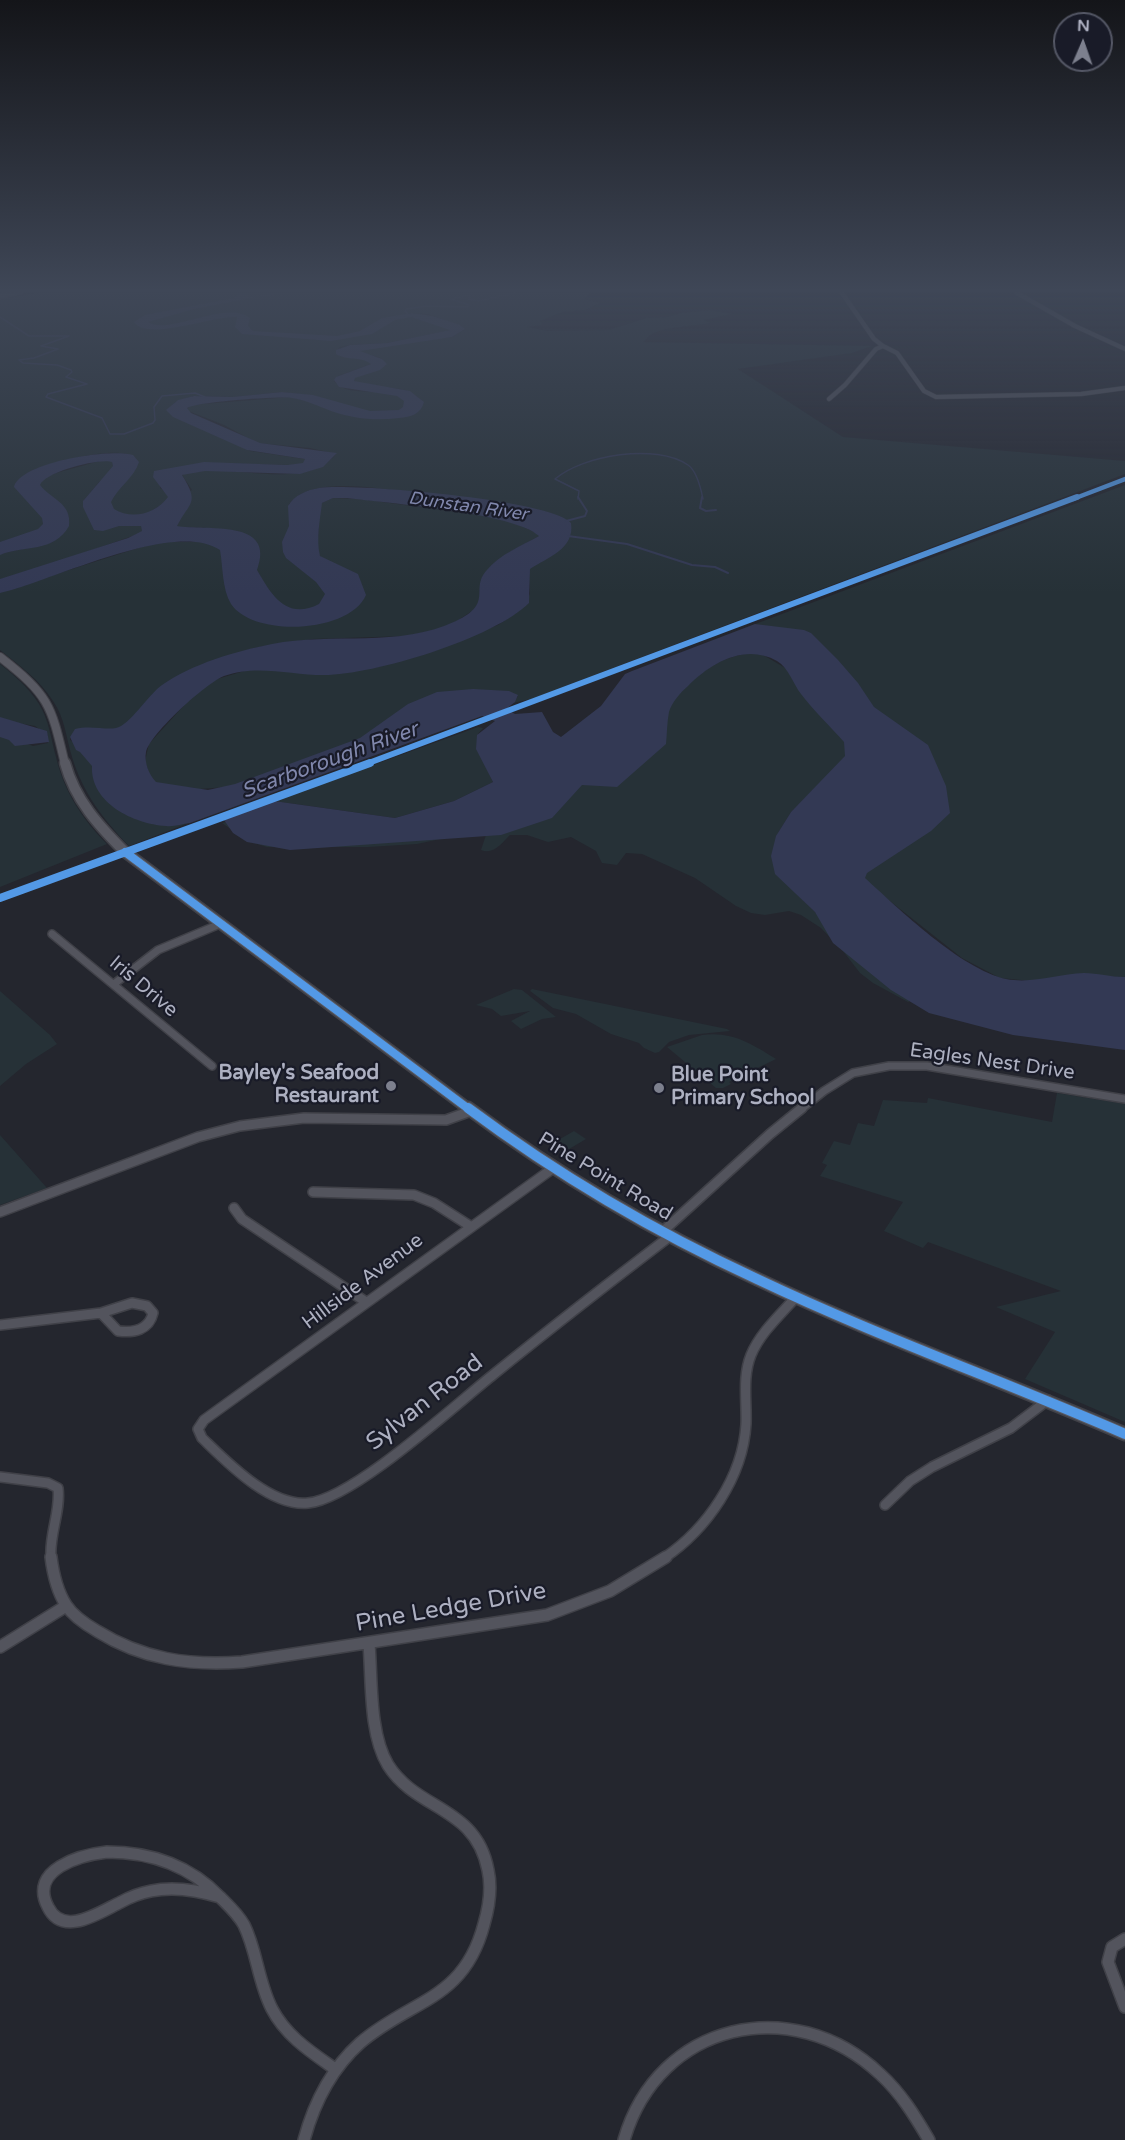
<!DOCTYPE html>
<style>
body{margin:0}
#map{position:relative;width:1125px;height:2140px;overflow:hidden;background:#24262e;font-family:"Varela Round",sans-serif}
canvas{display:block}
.north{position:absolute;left:1053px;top:12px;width:60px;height:60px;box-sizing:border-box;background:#191b28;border:2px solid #545765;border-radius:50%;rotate:2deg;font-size:16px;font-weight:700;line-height:24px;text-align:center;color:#adb0c1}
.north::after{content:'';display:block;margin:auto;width:21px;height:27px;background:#7d808e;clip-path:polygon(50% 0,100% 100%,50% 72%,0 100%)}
</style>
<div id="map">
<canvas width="1125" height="2140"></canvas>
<div class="north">N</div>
</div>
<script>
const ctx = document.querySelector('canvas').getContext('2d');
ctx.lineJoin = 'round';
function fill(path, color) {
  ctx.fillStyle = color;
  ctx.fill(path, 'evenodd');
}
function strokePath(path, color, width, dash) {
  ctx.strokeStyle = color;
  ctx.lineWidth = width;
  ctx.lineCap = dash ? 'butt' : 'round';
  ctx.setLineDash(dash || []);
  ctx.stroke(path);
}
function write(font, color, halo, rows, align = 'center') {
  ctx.font = font + ' "Varela Round",sans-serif';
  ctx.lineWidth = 4.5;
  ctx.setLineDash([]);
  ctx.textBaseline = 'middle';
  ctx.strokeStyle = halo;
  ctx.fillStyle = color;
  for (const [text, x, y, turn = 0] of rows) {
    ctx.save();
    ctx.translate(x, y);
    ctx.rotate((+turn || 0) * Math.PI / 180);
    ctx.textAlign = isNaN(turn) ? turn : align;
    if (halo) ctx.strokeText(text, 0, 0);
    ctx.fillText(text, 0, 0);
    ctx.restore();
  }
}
fill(new Path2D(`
 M39,293H589L585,299L600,303L586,310L562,312L540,321L542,325L527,327L548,331L609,330L646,318L667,317L682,313L710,310L732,314L704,320L710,323C692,327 663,326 649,336C647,338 645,341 643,342L872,346L852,353L738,369L843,437L1125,461V474L531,699L513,703L518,696L503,699L498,695L507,692C476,691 441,690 414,706C401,714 391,725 377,733C347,748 314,758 283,769C266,775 248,783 231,786C218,789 202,787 192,791L195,788L161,786L152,782L145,761L149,744L197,691L214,680L251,669L337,673L377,667L412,657L498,625L520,610L530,594L529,574L524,567L550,555L569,537C570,530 570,525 564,520C541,503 447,498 416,496L413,495L416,493C383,490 313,474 289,504L290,524L285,545L286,557L304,571L334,587L335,592C330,599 321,605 312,608C285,617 269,596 256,578L257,577L252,568C263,523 202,528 174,528L168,526C177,513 190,507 190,491L192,490L182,475L184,474C229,460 303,494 336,454L310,448L257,443L224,425L186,410L191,405L291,397L319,404L342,414L384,419L415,413L420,407L421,400C402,380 369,393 351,379L386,365L381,358L356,351L419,340L452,337L464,330L461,326L427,314L407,313L452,330L387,343L350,345L340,347L336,352L339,355L368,360L371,364L338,376L334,381C350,401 389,382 406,402L404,409L391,413H370L315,396L282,392L234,397L194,396L177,401L170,407L172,414L208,429L250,451L311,460L304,464L290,465L202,463L161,471L156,475L160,484V488L170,494L169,499L140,519L134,520L113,512L104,504C113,488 136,478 137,461C125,439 33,466 18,482L19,488L46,518L43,520L45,525L37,531L0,543V299Z
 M103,460L112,461L114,469L99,482L84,500L141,526L144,532L0,582V554L53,542L55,500L37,486L42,477Z
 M1125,485V977L1069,976L1031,981L1000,978L962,958L862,879L875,712L866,696L756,625L742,629Z
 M332,498L360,499L478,515L512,522L541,535L510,552L481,605L454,623L435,630L408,636L313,639L254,648L202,666L123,728L70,737V740L194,821L129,846C103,819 83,793 72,757C66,738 65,718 53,701C40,680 20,666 0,650V592L157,542H204L221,546L230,588L327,621L324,560L317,553L320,504Z
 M758,652L787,669L843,736L850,753L791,812L778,833L776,873L821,918L917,998L908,1002L873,983L860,973L843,951L821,928L801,915L789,911L765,915L751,913L736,906L695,878L642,854L626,853L617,865L602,863L596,851L571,837L548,842L527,835H510C502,843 494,855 481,850L486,835L450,837L417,844L368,847H267L248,841L222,823L233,820L364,843L668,704C699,674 713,657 758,652Z
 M0,664C15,676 29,688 39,704C49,720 51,739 56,757C64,791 82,819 107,844L0,887V733L33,746L48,743V735L35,726L0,720Z
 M478,727L483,728L478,734L485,765L493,782L454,801L395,818L274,801Z
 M514,989L522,990L556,1017L542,1019L521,1029L511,1021L530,1011L501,1016L492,1009L476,1005Z
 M532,989L727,1029L730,1031L689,1035L669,1042L659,1052L655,1053L644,1048L639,1043L611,1034L576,1014L553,1008L530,991Z
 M0,991L50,1035L57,1044L26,1064L0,1086Z
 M702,1035C732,1031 752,1044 776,1059L729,1082L731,1084L723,1088H716L667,1047Z
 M1057,1093L1125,1104V1422L1025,1379L1055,1332L996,1307L1061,1291L928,1242L923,1248L884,1231L903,1202L820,1176L827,1165L822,1163L834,1141L850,1145L858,1123L874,1126L883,1100L927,1103L928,1098L1052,1122Z
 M574,1131L586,1139L564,1152L553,1143Z
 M0,1135L47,1188L0,1205Z`), '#263137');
fill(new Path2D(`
 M236,293H249L248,297L261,296L194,309L148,322C169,336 226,299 250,318L248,326L253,331L337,336L360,331L382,318L412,313L433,316L460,325L465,329L452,337L360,351L382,359L387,364L380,370L355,378L354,381L410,391L424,402C421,414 411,417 399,418C376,421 354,419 331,411C318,406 306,400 292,398C279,396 197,402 187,408L191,413L260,443L337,453L323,467L300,474L205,471L182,475C200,504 190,501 177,526C205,531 277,518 257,570C271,594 286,621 319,604L325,594L316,582L286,558L283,552L282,542L289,526L288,506C294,495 307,490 319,488C354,483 551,500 571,523C575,549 548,557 530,569L529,603C494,638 374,675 324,675C291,675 256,664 224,676C206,683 151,733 146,752C144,762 149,775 156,782L208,790L235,784L360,738L408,704L437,692L473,689L509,691L518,695L515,702L506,709L515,714L542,712L553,732L561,737L601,706L625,674L632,671L755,624L804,630L811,633L838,660L858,683L874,707L928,745L946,786L950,813L931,831L867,873L865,878C899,909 961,969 1006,979C1033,984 1057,974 1084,973C1097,973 1111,977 1125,977V1050L1013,1035L929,1013L891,990L833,943L815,912L775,874L771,856L776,836L791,812L845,756L844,742C830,726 814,711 801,694C793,684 789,668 777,661C745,643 711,663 688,686C680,693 672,702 669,712C667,722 667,734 666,744L617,787L582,785L552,818L501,835L290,850L247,842L233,833L224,820L274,801L395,818L454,801L493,782L476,749L477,735L495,721L482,716L190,823C182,824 174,827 166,826C134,824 90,803 92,766L80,752L76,750L70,737L75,729C90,725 105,730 116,728C129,726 149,694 162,685C192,664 236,651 272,644C332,632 400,648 456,621C494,603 470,590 486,571C500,554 521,546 539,536C515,513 386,503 347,498H333L322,503C320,520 316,539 320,556L358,574L366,595C350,633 254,638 231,604C222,589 223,567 220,550C174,519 50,582 0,593V579L128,538L142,531L141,526H119L103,531L94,530L83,507V501L113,466L112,462C99,458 45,472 40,485C52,500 72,503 69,526C54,553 24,545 0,555V542L38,529L43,524L42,518L14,487C20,462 111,448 133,455L139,462C134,478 118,487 111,502L114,509C132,520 155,514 168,497L153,477L154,471L204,462L287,465L303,463L305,459L247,450L173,417L166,410L178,400L194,396L232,397L282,392L313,395L370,411L399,410L403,407L404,401L397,396L339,387L334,380L336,377L371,364C361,356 347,361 336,354V350L350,345L387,343L450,330L411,317L395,320L372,334L331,341L242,334L235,327L237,317C214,315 147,342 134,322L145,315L234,298L238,296Z
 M0,717L47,731L49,742L15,746L9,740L0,737Z`), '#333954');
strokePath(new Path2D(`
 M261,296L281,293
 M409,315L405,311L407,309L426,306L467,307L469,305L451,299L470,295L469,299L478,301L515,293
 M0,317L29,336H69L41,346L58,349L34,358L19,360L23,363L57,365L71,370L72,372L66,377L87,384L48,394L46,397L102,418L110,434H124L153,423L155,420L154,407L162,396L195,393L205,397
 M578,499L579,491L555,479C583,455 656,443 688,465C697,471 701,489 703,499`), '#333954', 1.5);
strokePath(new Path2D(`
 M702,497L700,508L706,511L716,510
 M566,521L585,516L587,511L578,497
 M568,536L627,544L692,565L715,567L728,573`), '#333954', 2);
const streetFar3 = new Path2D(`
 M1017,293L1075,326L1125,349
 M883,346L897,353L924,391L936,397L1081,394L1125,388
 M829,399L845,385L876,349L883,346L874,339L842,293`);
const streetFar2 = new Path2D(`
 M52,934L212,1066
 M114,984L158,950L220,924
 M800,1110L824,1091L853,1073L889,1066H927L1125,1099`);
const streetFar1 = new Path2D(`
 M552,1169L204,1420L198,1429L202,1438C227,1462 270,1507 308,1503C353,1499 455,1405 494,1374C551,1328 610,1282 669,1237
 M313,1192L414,1195L434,1203L470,1226
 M234,1208L242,1219L366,1302
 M0,1212L198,1137L240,1126L304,1118L446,1120L471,1111
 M662,1232L770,1134L802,1108
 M132,1303L147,1306L153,1313C149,1330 134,1333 118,1331L101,1313Z
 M0,1325L101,1313
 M0,1477L48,1483L58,1488C61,1511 49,1534 51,1558
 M885,1505L910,1481L932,1467L1011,1428L1048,1400
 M664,1558C707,1529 743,1477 746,1424C747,1402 742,1377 751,1355C760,1333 780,1315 796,1297`);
const street = new Path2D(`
 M51,1557C53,1573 57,1591 66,1605C73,1616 85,1624 97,1631C142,1659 189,1666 242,1662L547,1615L610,1591L666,1557
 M0,1647L66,1606
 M107,1852C151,1852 189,1865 220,1897C197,1890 174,1886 151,1891C141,1893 130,1897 121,1902C100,1912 63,1938 48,1907C28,1869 81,1855 107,1852Z
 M220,1897C228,1905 238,1914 244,1925C257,1951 258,1982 272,2009C286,2036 311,2052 335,2069
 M1125,1939L1112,1947L1108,1962L1125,2007
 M304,2140C314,2103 331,2069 360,2043C411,1999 464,2001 484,1924C489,1907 492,1888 488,1870C476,1806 417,1811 388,1765C369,1734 372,1680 369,1644
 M624,2140C658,2022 793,1992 880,2074C901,2093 915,2116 929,2140`);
const secondaryFar2 = new Path2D(`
 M0,657C50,696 51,705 65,764`);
const secondaryFar1 = new Path2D(`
 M65,763C75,800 99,826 125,852L470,1110`);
const secondary = new Path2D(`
 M468,1108C558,1175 655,1232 757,1279C877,1336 1003,1381 1125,1434`);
const primary = new Path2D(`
 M7,293H22L0,298V294Z`);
strokePath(streetFar3, '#404148', 5);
strokePath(streetFar2, '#404148', 10);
strokePath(streetFar1, '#404148', 12);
strokePath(street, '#404148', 14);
strokePath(secondaryFar2, '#404148', 10);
strokePath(secondaryFar1, '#404148', 13);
strokePath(secondary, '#404148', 15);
strokePath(primary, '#3f4048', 3);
strokePath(streetFar3, '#53545d', 4);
strokePath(streetFar2, '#53545d', 7);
strokePath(streetFar1, '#53545d', 9);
strokePath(street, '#53545d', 11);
strokePath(secondaryFar2, '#585962', 8);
strokePath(secondaryFar1, '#585962', 10);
strokePath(secondary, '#585962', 12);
fill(primary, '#56575f');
strokePath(new Path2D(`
 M1073,499L1125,479`), '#5399e6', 4.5);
strokePath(new Path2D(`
 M366,764L1077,497`), '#5399e6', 6);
strokePath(new Path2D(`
 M125,852L470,1110
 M0,898L370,763`), '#5399e6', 8);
strokePath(new Path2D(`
 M468,1108C558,1175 655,1232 757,1279C877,1336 1003,1381 1125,1434`), '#5399e6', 10);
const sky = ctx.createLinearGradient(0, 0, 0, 593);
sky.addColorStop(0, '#141519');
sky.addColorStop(0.49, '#3f4757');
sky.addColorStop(1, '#3f475700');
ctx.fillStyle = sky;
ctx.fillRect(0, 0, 1125, 593);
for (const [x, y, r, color] of [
 [391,1086,6,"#7d808e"],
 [659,1088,6,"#7d808e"]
]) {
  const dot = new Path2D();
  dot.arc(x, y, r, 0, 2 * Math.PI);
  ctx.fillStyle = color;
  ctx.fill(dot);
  strokePath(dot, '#191b28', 2);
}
write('italic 18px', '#8087ac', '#191b28', [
 ["Dunstan River",468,507,8]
]);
write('20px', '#adb0c1', '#191b28', [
 ["Iris Drive",143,987,40],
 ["Eagles Nest Drive",992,1062,8],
 ["Pine Point Road",605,1177,31],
 ["Hillside Avenue",363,1282,-37]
]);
write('bold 20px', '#adb0c1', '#191b28', [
 ["Bayley's Seafood",379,1074],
 ["Restaurant",379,1097],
 ["Blue Point",671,1076,"left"],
 ["Primary School",671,1099,"left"]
], 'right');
write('italic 21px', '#8087ac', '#191b28', [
 ["Scarborough River",330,761,-20]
]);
write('24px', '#adb0c1', '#191b28', [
 ["Sylvan Road",425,1403,-38],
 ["Pine Ledge Drive",451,1608,-10]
]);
</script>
